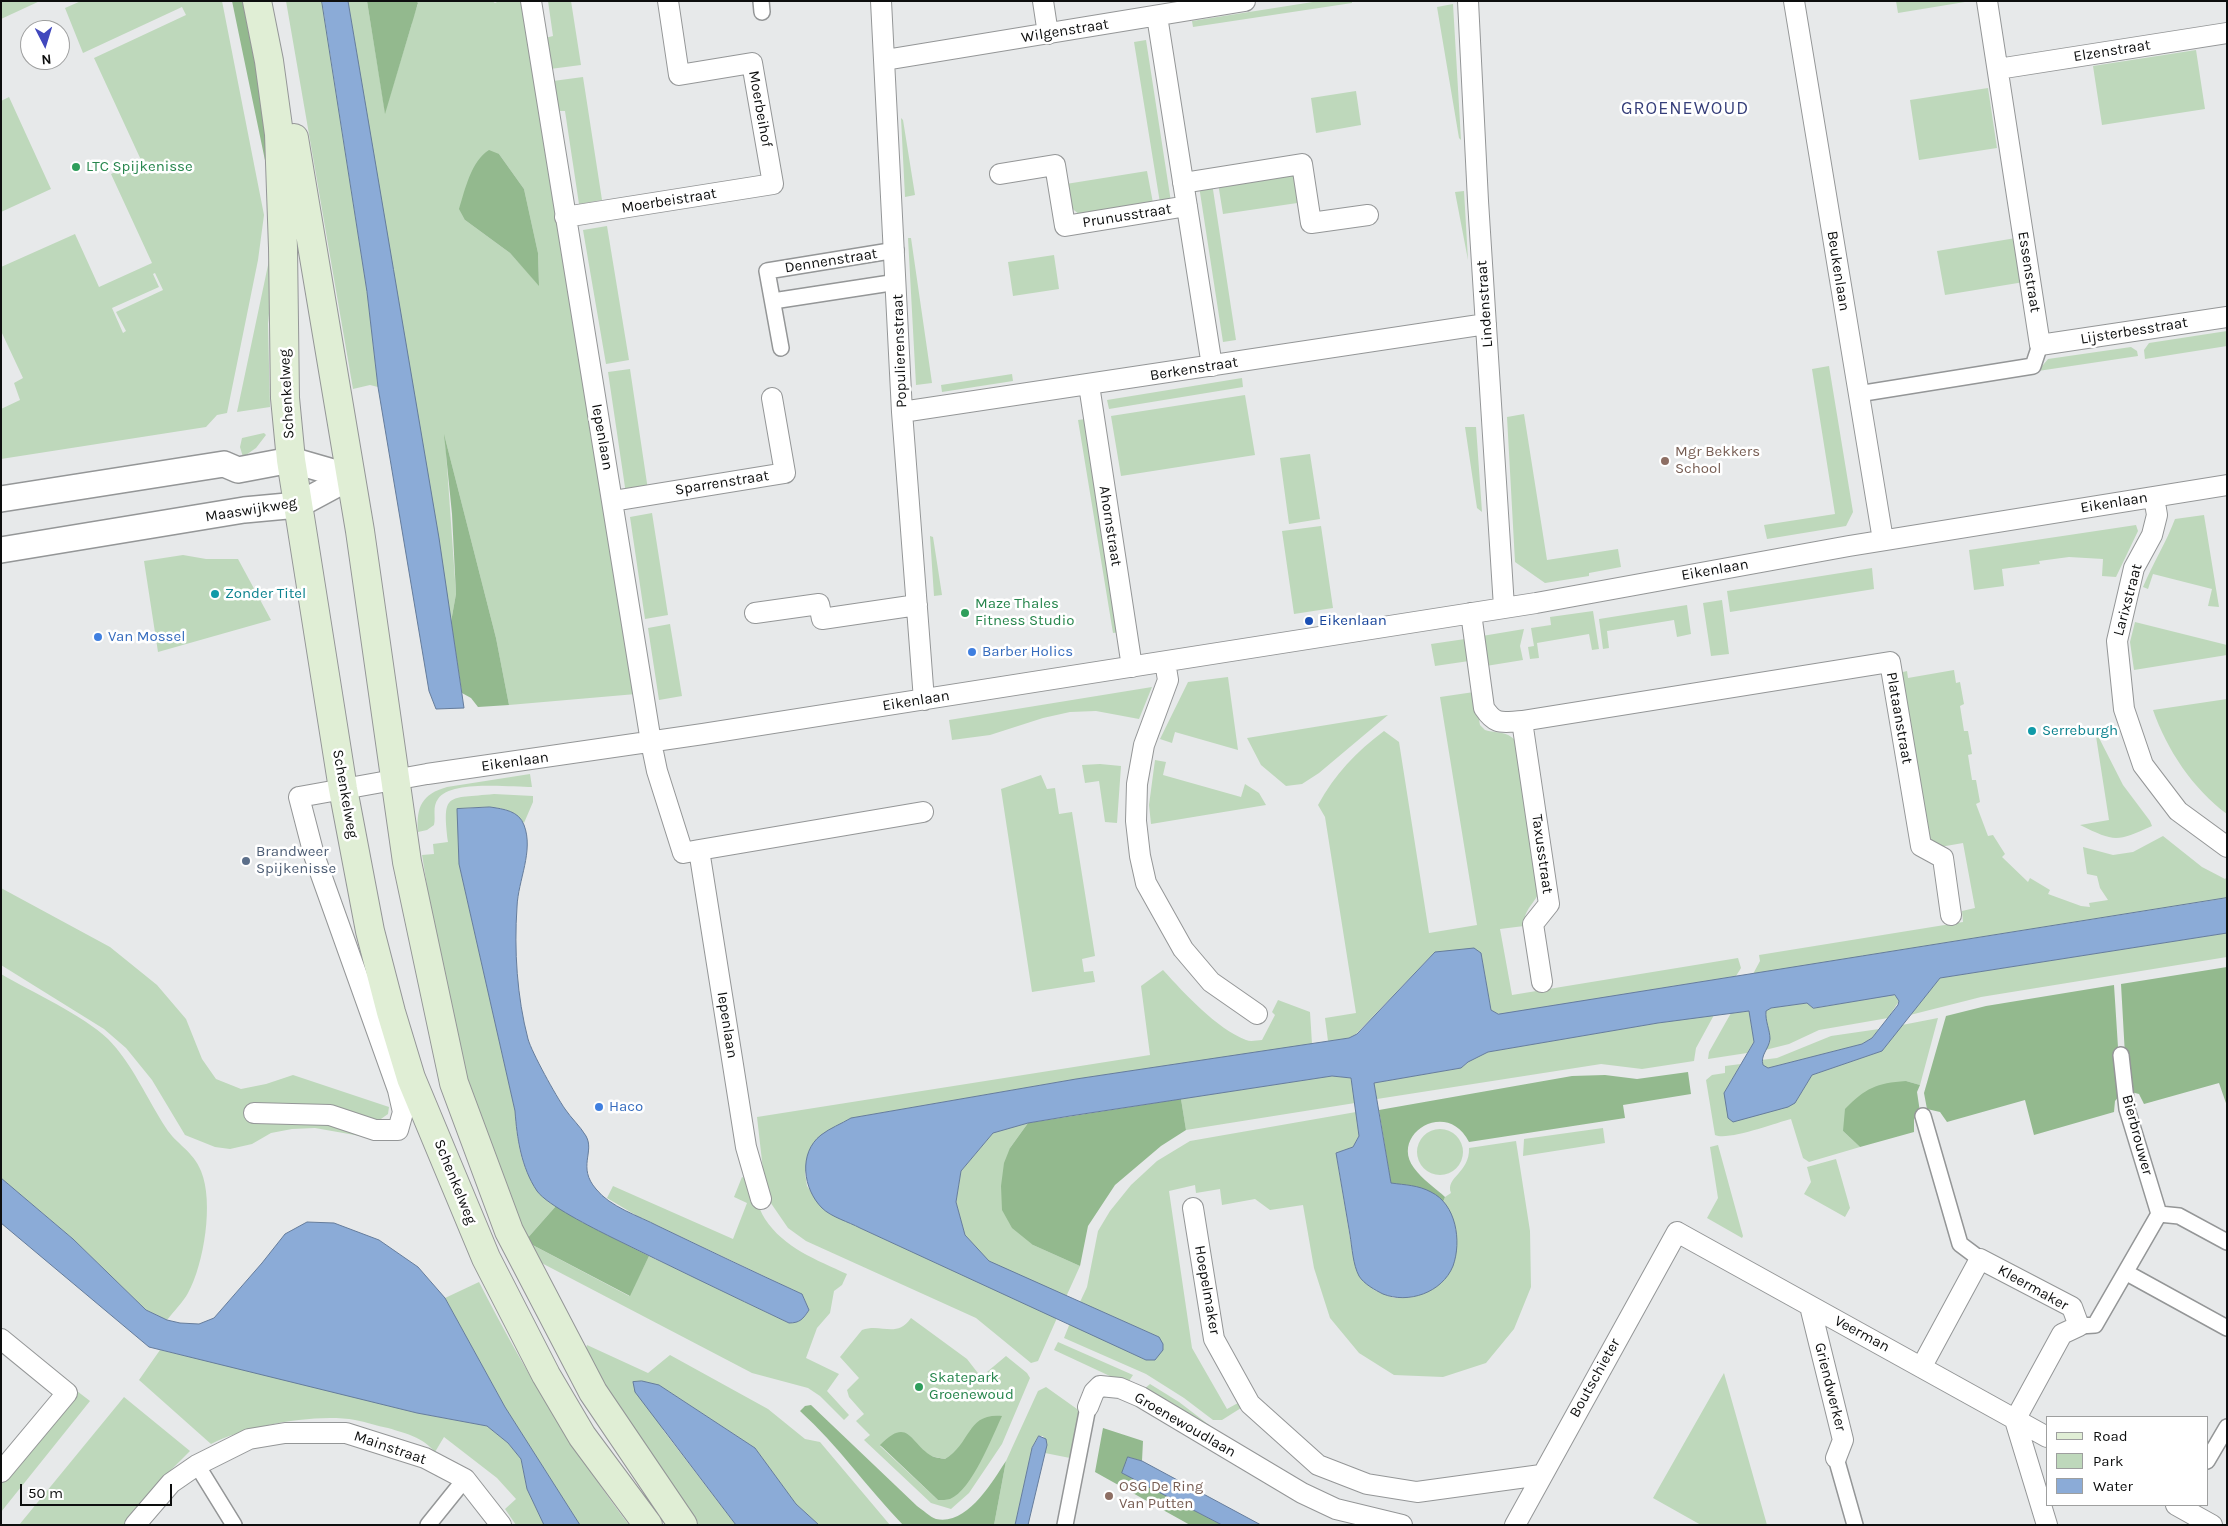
<!DOCTYPE html>
<style>
body{margin:0}
#map{position:relative;width:2228px;height:1526px;overflow:hidden;background:#e7e9ea;font-family:Karla,sans-serif}
canvas{display:block}
.frame{position:absolute;inset:0;border:2px solid #0d0e0e;pointer-events:none}
.legend{position:absolute;left:2046px;top:1416px;width:162px;height:90px;box-sizing:border-box;background:#fff;border:1px solid #9e9f9f;margin:0;padding:6px 9px;list-style:none;font-size:15px;color:#0d0e0e}
.legend li{display:flex;align-items:center;gap:10px;height:25px}
.legend b{width:25px;border:1px solid #9e9f9f}
.north{position:absolute;left:20px;top:20px;width:50px;height:50px;box-sizing:border-box;background:#fff;border:1px solid #9e9f9f;border-radius:50%;rotate:175deg;font-size:14px;font-weight:700;line-height:20px;text-align:center;color:#0d0e0e}
.north::after{content:'';display:block;margin:auto;width:18px;height:22px;background:#4148bd;clip-path:polygon(50% 0,100% 100%,50% 72%,0 100%)}
.scale{position:absolute;left:20px;top:1484px;width:152px;height:22px;box-sizing:border-box;border:2px solid #0d0e0e;border-top:0;padding-left:6px;font-size:15px;line-height:18px;white-space:nowrap;color:#0d0e0e;-webkit-text-stroke:4px #fff;paint-order:stroke}
</style>
<div id="map">
<canvas width="2228" height="1526"></canvas>
<div class="frame"></div>
<ul class="legend">
<li><b style="height:6px;background:#e0eed5"></b>Road</li>
<li><b style="height:14px;background:#bed8bb"></b>Park</li>
<li><b style="height:14px;background:#8babd7"></b>Water</li>
</ul>
<div class="north">N</div>
<div class="scale">50 m</div>
</div>
<script>
const ctx = document.querySelector('canvas').getContext('2d');
ctx.lineJoin = 'round';
function fill(path, color) {
  ctx.fillStyle = color;
  ctx.fill(path, 'evenodd');
}
function strokePath(path, color, width, dash) {
  ctx.strokeStyle = color;
  ctx.lineWidth = width;
  ctx.lineCap = dash ? 'butt' : 'round';
  ctx.setLineDash(dash || []);
  ctx.stroke(path);
}
function write(font, color, halo, rows, align = 'center') {
  ctx.font = font + ' Karla,sans-serif';
  ctx.lineWidth = 5;
  ctx.setLineDash([]);
  ctx.textBaseline = 'middle';
  ctx.strokeStyle = halo;
  ctx.fillStyle = color;
  for (const [text, x, y, turn = 0] of rows) {
    ctx.save();
    ctx.translate(x, y);
    ctx.rotate((+turn || 0) * Math.PI / 180);
    ctx.textAlign = isNaN(turn) ? turn : align;
    if (halo) ctx.strokeText(text, 0, 0);
    ctx.fillText(text, 0, 0);
    ctx.restore();
  }
}
fill(new Path2D(`
 M1,1H40L1,19Z
 M81,1H222L264,215L258,260L227,413L217,415L206,427L1,459V409L20,400L14,383L23,378L1,331V267L75,234L99,287L152,263L111,174L141,160L94,58L186,15L182,7L83,53L65,8ZM155,273L163,290L116,312L126,331L123,333L112,308L159,287L153,274Z
 M286,1H322L367,292L378,387L370,385L353,389Z
 M348,1H367L385,112L412,23L411,16L414,15L418,4L416,1H492L495,3L499,1H524L636,694L509,705L496,638L445,438L456,594L451,622ZM499,154L524,189L538,253L539,285L510,253L465,220Z
 M548,1H571L581,65L550,69L545,38L553,36Z
 M1319,1H1352V3L1193,27L1192,21Z
 M1896,1H1971L1898,13Z
 M1453,4L1461,140L1459,138L1437,7Z
 M1146,40L1171,202L1160,203L1134,42Z
 M2196,50L2205,109L2102,125L2093,66Z
 M583,77L602,200L579,204L565,111H557L553,81Z
 M1988,88L1997,148L1919,160L1910,100Z
 M1356,91L1361,125L1316,133L1311,98Z
 M9,97L51,189L1,212V101Z
 M901,118L903,120L915,195L905,197Z
 M1147,171L1153,203L1080,215L1069,206L1066,184Z
 M1291,172L1301,179L1304,202L1223,214L1218,183Z
 M1212,183L1236,340L1223,342L1199,186Z
 M1464,191L1468,260L1455,192Z
 M607,226L629,360L606,364L583,230Z
 M277,229L268,324L270,407L237,412L271,251Z
 M908,238H911L932,383L916,385Z
 M2016,238L2024,282L1945,295L1937,251Z
 M1054,255L1059,289L1013,296L1008,262Z
 M2227,331V346L2145,359L2144,350L2149,343Z
 M2131,347L2137,351L2138,356L2038,371L2048,359Z
 M1829,366L1853,512L1846,526L1767,539L1764,525L1835,514L1812,369Z
 M630,369L648,490L626,494L608,372Z
 M1012,374L1013,381L942,392L941,385Z
 M1242,378L1243,387L1109,409L1107,400Z
 M1245,395L1255,455L1121,476L1111,416Z
 M1524,414L1547,560L1618,549L1621,567L1589,573V576L1545,583L1515,562L1507,417Z
 M1085,419L1120,632L1113,633L1078,420Z
 M1476,427L1482,512L1477,508L1465,427Z
 M264,433L266,435L256,448L243,457L240,447L242,438Z
 M1310,454L1320,519L1289,524L1280,458Z
 M652,513L668,615L645,619L630,517Z
 M2204,515L2219,607L2208,606L2212,589L2153,574L2148,589L2143,587C2153,563 2166,543 2175,519Z
 M2136,525L2138,531L2116,577L2102,576L2103,559L2069,557L2039,561L2040,564L2002,569L2004,586L1974,590L1969,550Z
 M1321,526L1333,608L1294,614L1282,531Z
 M930,536L933,537L942,595L934,596Z
 M183,555L206,559H238L271,620L158,652L144,561Z
 M1872,568L1874,589L1730,612L1727,591Z
 M1722,600L1729,654L1711,656L1703,603Z
 M1687,605L1691,634L1677,637L1674,620L1607,631L1609,648L1603,649L1599,619Z
 M1593,611L1599,649L1592,650L1589,634L1537,643L1539,658L1530,659L1528,647L1534,646L1531,628L1551,625L1550,617Z
 M2135,622L2227,645V655L2134,670L2130,642Z
 M670,624L682,696L659,700L648,628Z
 M1524,629L1520,646L1523,660L1486,666L1482,636Z
 M1465,639L1469,661L1435,666L1431,644Z
 M1954,670L1956,683L1960,682L1964,704L1960,706L1964,731H1968L1972,754L1968,755L1972,780H1976L1980,802L1976,804L1988,836L1993,835L2005,854L2002,857L2028,882L2030,878L2050,890L2048,894L2081,906L2090,907L2089,903L2108,900L2100,888L2097,876L2087,874L2083,847L2113,855L2133,852L2163,836L2202,867L2225,879L2227,877V898L1753,974L1760,961L1759,955L1963,922L1962,911L1975,908L1963,843L1940,847L1925,837L1899,673L1907,671L1908,678Z
 M1228,677L1238,750L1175,732L1172,743L1160,739L1188,682Z
 M1152,687L1139,719L1096,711L1070,712L1043,718L990,735L952,740L949,720Z
 M1474,692L1480,725L1485,730C1499,734 1508,730 1518,744L1541,888C1536,903 1523,909 1524,926L1500,929L1512,995L1738,958L1741,968L1736,976L1498,1014L1491,1010L1481,953L1435,952L1356,1034L1349,1038L1328,1041L1325,1018L1356,1013L1325,817L1318,805C1335,774 1356,752 1384,731L1399,742L1429,933L1477,925L1440,697Z
 M2227,699V814C2193,789 2167,750 2153,710Z
 M1388,715L1319,773L1302,784L1286,786L1261,765L1247,738Z
 M2095,730L2123,785L2150,821L2152,826C2116,842 2115,842 2080,825L2109,820Z
 M1155,760L1166,762L1163,775L1241,797L1245,784L1259,793L1266,805L1151,824L1149,805Z
 M1100,764L1121,766L1117,823L1105,822L1099,781L1085,783L1082,765Z
 M530,774L532,787C511,787 450,780 438,799C432,807 436,816 434,825L427,830L418,832C416,807 422,794 447,787Z
 M1041,775L1047,789L1055,788L1059,814L1072,812L1095,956L1082,959L1084,972L1093,971L1095,982L1032,992L1001,789Z
 M494,794L533,796V802L524,823C509,802 481,807 458,809L459,864L515,1111C517,1146 523,1187 556,1206L525,1241L629,1296L649,1256L789,1323C800,1323 803,1319 809,1310L802,1294L637,1216L607,1198L613,1186L733,1239L747,1203L734,1197L742,1177L749,1180C756,1191 757,1207 765,1219C784,1248 817,1260 847,1274L842,1285L834,1291L830,1313L817,1328L806,1358L839,1374L827,1391L849,1415L844,1420L820,1396L808,1388L752,1373L532,1258C500,1186 474,1112 454,1035C439,977 432,915 422,855L434,854L433,844L448,842C442,791 447,799 494,794Z
 M1,888L110,947L157,985L186,1019L202,1059L216,1079L241,1089L266,1084L293,1075L389,1107L388,1114L378,1121L383,1140L315,1128L292,1129L271,1133L252,1144L230,1149L215,1147L185,1135L152,1080L126,1048L104,1029L1,965Z
 M2227,933V957L1981,997L1910,1015L1940,978Z
 M1163,970C1185,994 1216,1028 1246,1040C1251,1042 1257,1040 1262,1040L1275,1015L1272,1012L1278,1000L1310,1012L1312,1044L1076,1079L851,1118L821,1135L805,1173L807,1186L823,1209L860,1228L1057,1318L1038,1361L1031,1363L976,1318L806,1241L788,1228L766,1196L757,1117L1150,1055L1141,986Z
 M1,974C32,992 83,1015 108,1039C132,1063 147,1099 166,1128C176,1144 193,1151 201,1171C214,1202 204,1264 188,1293C183,1302 174,1311 167,1320L146,1310L73,1239L1,1178Z
 M1895,995L1899,1001L1888,1018L1819,1030L1789,1044L1765,1050C1773,1037 1764,1025 1766,1011L1771,1008L1808,1003L1813,1008Z
 M1749,1011L1754,1042L1747,1053L1708,1059L1709,1052L1731,1013Z
 M1714,1015L1696,1048L1694,1061L1642,1069L1601,1064L1377,1099L1374,1083L1461,1068L1468,1062L1488,1052L1658,1023Z
 M1938,1018L1920,1085L1906,1081L1843,1131L1860,1147L1809,1162L1803,1158L1791,1119C1775,1123 1728,1141 1715,1135L1706,1080L1712,1075L1725,1073V1066L1741,1064L1724,1093L1795,1103L1812,1075L1882,1051L1902,1025Z
 M1879,1029L1872,1038L1862,1044L1768,1068L1764,1067L1761,1060L1777,1058L1831,1036Z
 M1332,1076L1351,1078L1355,1103L1186,1130L1181,1099Z
 M1356,1112L1359,1136L1353,1147L1336,1153L1353,1256L1374,1290L1394,1298L1413,1297L1449,1210L1443,1202L1445,1197L1451,1193C1445,1177 1470,1173 1469,1148L1516,1141L1530,1231L1531,1287L1514,1329L1486,1363L1443,1377L1394,1375L1359,1353L1330,1318L1314,1268L1303,1205L1270,1210L1255,1199L1222,1205L1220,1189L1196,1193L1195,1185L1169,1191L1192,1348L1227,1409L1238,1403L1241,1408L1222,1420H1213L1184,1398L1146,1374L1064,1338L1070,1323L1146,1360L1159,1337L1080,1302L1087,1287L1098,1231L1110,1211L1131,1185L1157,1161L1190,1141Z
 M1028,1123L1010,1148L1033,1245L1080,1266L1066,1297L988,1261L965,1235L956,1202L961,1171L993,1133Z
 M1603,1128L1605,1143L1523,1156L1524,1139Z
 M1417 1152a23 23 0 1 1 46 0a23 23 0 1 1-46 0Z
 M1718,1145L1743,1236L1742,1238L1707,1218L1718,1198L1710,1147Z
 M1836,1159L1850,1208L1845,1217L1804,1194L1811,1182L1807,1167Z
 M479,1282C523,1368 571,1448 629,1525H580L505,1407L445,1298Z
 M911,1318L967,1359L981,1377L1006,1356L1027,1373L1030,1378L1002,1444L969,1493L951,1509L931,1503L864,1440L870,1435L856,1421L864,1414L849,1397L847,1390L859,1378L840,1357L862,1330C882,1323 896,1339 911,1318ZM973,1425L938,1500L880,1446L945,1459C960,1450 966,1440 973,1425Z
 M1058,1342L1133,1375L1127,1384L1054,1350Z
 M587,1345L648,1373L670,1355L768,1409L805,1439L820,1442L890,1525H819L796,1504L755,1448L659,1385L663,1430L736,1525H697L683,1507L583,1357Z
 M160,1350L287,1379L417,1413L487,1426L508,1443L521,1459L527,1489L544,1525H516L505,1509L516,1499L497,1478L444,1437L435,1452C422,1437 408,1434 388,1428C377,1426 366,1422 355,1420C315,1413 247,1426 211,1444L139,1380Z
 M1724,1373L1767,1525H1701L1653,1498Z
 M1150,1384L1179,1402L1213,1428L1211,1430L1142,1391Z
 M1046,1387L1077,1409L1080,1413L1070,1458L1045,1453L1047,1445L1043,1436H1039L1032,1448L1015,1525H994L1006,1461L1038,1391Z
 M77,1391L90,1401L1,1512V1483Z
 M124,1397L190,1451L161,1480L124,1525H19Z`), '#bed8bb');
fill(new Path2D(`
 M232,1H251L269,90L267,170Z
 M367,1H416L418,3L385,114Z
 M489,150L499,154L524,189L538,253L539,286L510,253L465,220L459,209C465,190 471,161 489,150Z
 M444,434L496,638L509,705L478,707L471,698L462,693L451,622L456,594L452,514Z
 M2227,967V1106L2219,1083L2144,1104L2139,1094L2127,1091L2121,984Z
 M2114,985L2121,1094L2115,1101L2114,1112L2034,1135L2025,1100L1947,1122L1940,1112L1927,1109L1924,1093L1946,1016L1986,1006Z
 M1688,1072L1691,1094L1623,1105L1625,1118L1469,1142C1447,1098 1389,1135 1414,1168C1422,1179 1435,1188 1445,1197L1443,1202C1427,1188 1412,1185 1391,1184L1379,1110L1572,1076L1605,1075L1637,1079Z
 M1906,1081L1920,1085L1917,1092L1920,1112L1914,1119V1132L1860,1147L1843,1131L1845,1109C1866,1088 1876,1083 1906,1081Z
 M1181,1099L1186,1130L1161,1146L1115,1185L1088,1226L1080,1266L1033,1245L1012,1228L1002,1210L1001,1186L1004,1163L1010,1148L1028,1123Z
 M556,1206L582,1222L649,1256L630,1296L525,1241Z
 M811,1405L917,1506C923,1510 930,1517 936,1519C967,1526 992,1482 1006,1461L994,1525H903C867,1488 838,1445 800,1411L805,1406Z
 M1002,1416C992,1437 972,1490 950,1499C946,1500 942,1500 938,1500L880,1445C908,1417 909,1441 930,1455C934,1458 941,1458 945,1459C972,1443 966,1413 1002,1416Z
 M1103,1428L1143,1441L1142,1461L1128,1457L1123,1473L1222,1525H1190L1095,1472Z`), '#93b98e');
const water = new Path2D(`
 M322,1H348L439,538L464,708L436,709L429,691L378,387L367,292Z
 M490,807C504,809 519,811 524,825C534,851 518,880 517,907C514,950 517,997 528,1039C532,1053 556,1096 565,1109C571,1118 580,1126 586,1136C595,1152 577,1167 596,1189C610,1207 639,1216 658,1226C706,1249 754,1272 802,1294L809,1310C803,1319 800,1323 789,1323C730,1295 670,1266 611,1237C593,1228 547,1205 537,1191C521,1167 517,1138 515,1111L459,864L457,809Z
 M2227,898V933L1940,978L1882,1051L1812,1075L1795,1103L1788,1107L1733,1122L1728,1118L1724,1093L1754,1042L1749,1011L1658,1023L1488,1052L1468,1062L1461,1068L1374,1083L1391,1183C1405,1185 1418,1185 1431,1192C1456,1204 1462,1241 1453,1266C1442,1293 1408,1304 1383,1294C1375,1290 1364,1284 1359,1276C1353,1265 1352,1247 1350,1235C1345,1208 1341,1180 1336,1153L1353,1147L1359,1136L1351,1078L1332,1076L1070,1116L1028,1123L993,1133L961,1171L956,1202L965,1235L989,1261L1159,1337L1163,1344V1350L1155,1360H1146L860,1228C849,1222 831,1217 822,1208C803,1189 798,1153 821,1135C830,1128 841,1124 851,1118L1076,1079L1349,1038L1357,1034L1435,952L1474,948L1481,953L1491,1010L1498,1014ZM1895,995L1899,1001L1898,1005L1872,1038L1862,1044L1768,1068L1763,1065C1760,1055 1769,1049 1770,1039C1770,1030 1765,1021 1766,1011L1771,1008L1807,1003L1813,1008Z
 M1,1178L73,1239L146,1310L167,1320L180,1323L199,1324L214,1318L262,1263L285,1234L307,1222L334,1223L379,1240L418,1267L445,1298L505,1407L580,1525H544L527,1489L521,1459L508,1443L487,1426L417,1413L149,1347L1,1223Z
 M642,1381L659,1385L755,1448L796,1504L819,1525H736L635,1392L633,1382Z
 M1039,1436L1046,1439L1047,1445L1028,1525H1015L1032,1448Z
 M1128,1457L1142,1461L1261,1525H1222L1122,1473Z`);
fill(water, '#8babd7');
strokePath(water, '#657c9b', 1);
const pedestrian = new Path2D(`
 M761,1L762,12
 M773,301L897,282
 M781,348L767,271L896,250
 M1858,394L2033,366L2040,345
 M1923,1116L1960,1244L1980,1259
 M2159,1214L2179,1216L2227,1242
 M2127,1273L2227,1328
 M2079,1326L2095,1325L2159,1214L2127,1109L2121,1055
 M1836,1458L1855,1525
 M2207,1461L2227,1427
 M197,1465L234,1525
 M428,1525L465,1479
 M1065,1525L1088,1407`);
const minor = new Path2D(`
 M531,1L651,742L657,771L683,853L699,850L746,1147L761,1199
 M881,1L902,412L924,700
 M1043,1L1048,34
 M1468,1L1478,201L1504,607
 M1794,1L1883,540
 M1987,1L2040,345L2227,317
 M1157,16L1212,366
 M885,60L1245,1
 M1998,69L2227,33
 M1000,174L1055,165L1065,226L1187,206
 M1183,183L1302,164L1311,223L1368,215
 M565,217L773,184L752,63L679,75L668,1
 M1089,385L1132,667
 M902,412L1486,324
 M2154,497L2157,515L2152,535L2134,568L2117,641L2124,709L2143,765L2178,811L2227,847
 M613,501L785,473L772,398
 M755,613L819,604L822,619L917,605
 M1471,613L1484,708C1496,726 1502,722 1522,721
 M1165,662L1168,680L1144,745L1137,784L1136,821L1140,856L1146,883L1183,949L1211,982L1257,1014
 M699,850L923,812
 M1542,982L1533,924L1549,904L1522,721L1890,662L1921,846L1943,858L1951,915
 M254,1113L330,1115L375,1130H398L403,1112L398,1090L314,855L299,797L427,774L703,734L1536,603L1849,546L2227,485
 M1193,1208L1214,1339L1250,1404L1318,1465L1367,1484L1417,1492L1541,1475
 M1810,1306L1843,1440L1836,1458
 M1,1339L67,1393L1,1472
 M1922,1366L1980,1259L2072,1307L2079,1326L2062,1334L2015,1420L2047,1525
 M1088,1407L1094,1392L1100,1386L1120,1388L1141,1397L1302,1493L1336,1509L1402,1525
 M2176,1505L2212,1525
 M135,1525L171,1483L197,1465L249,1439L285,1433H346L425,1458L465,1479L501,1525
 M1515,1525L1677,1232L2047,1437`);
const tertiary = new Path2D(`
 M1,499L224,464L238,470L291,460L350,477
 M1,550L244,510L298,505L350,477`);
const secondary = new Path2D(`
 M257,1L269,61L279,134L283,248L285,398L291,460L343,789L370,931L391,1012L411,1078L486,1258L546,1375L582,1436L648,1525
 M294,138L360,531L407,862L454,1083L509,1231L593,1392L683,1525`);
strokePath(pedestrian, '#949697', 18);
strokePath(minor, '#949697', 22);
strokePath(tertiary, '#949697', 28);
strokePath(secondary, '#949697', 30);
strokePath(pedestrian, '#fff', 15);
strokePath(minor, '#fff', 20);
strokePath(tertiary, '#fff', 25);
strokePath(secondary, '#e0eed5', 28);
for (const [x, y, r, color] of [
 [76,167,5,"#2e9e5b"],
 [1665,461,5,"#8d6e63"],
 [215,594,5,"#0f9aa8"],
 [965,613,5,"#2e9e5b"],
 [1309,621,5,"#1a4fb4"],
 [98,637,5,"#3f7fe0"],
 [972,652,5,"#3f7fe0"],
 [2032,731,5,"#0f9aa8"],
 [246,861,5,"#5c6f8a"],
 [599,1107,5,"#3f7fe0"],
 [919,1387,5,"#2e9e5b"],
 [1109,1496,5,"#8d6e63"]
]) {
  const dot = new Path2D();
  dot.arc(x, y, r, 0, 2 * Math.PI);
  ctx.fillStyle = color;
  ctx.fill(dot);
  strokePath(dot, '#fff', 2);
}
write('15px', '#0d0e0e', '#fff', [
 ["Wilgenstraat",1065,31,-9],
 ["Elzenstraat",2112,51,-9],
 ["Moerbeihof",760,109,80],
 ["Moerbeistraat",669,201,-9],
 ["Prunusstraat",1127,216,-9],
 ["Dennenstraat",831,261,-9],
 ["Beukenlaan",1838,271,81],
 ["Essenstraat",2029,272,81],
 ["Lindenstraat",1485,304,-94],
 ["Lijsterbesstraat",2134,331,-9],
 ["Populierenstraat",900,351,-92],
 ["Berkenstraat",1194,369,-9],
 ["Schenkelweg",287,394,-93],
 ["Iepenlaan",602,437,80],
 ["Sparrenstraat",722,483,-9],
 ["Eikenlaan",2114,503,-9],
 ["Maaswijkweg",251,510,-9],
 ["Ahornstraat",1110,526,81],
 ["Eikenlaan",1715,570,-10],
 ["Larixstraat",2128,600,-75],
 ["Eikenlaan",916,701,-9],
 ["Plataanstraat",1899,718,80],
 ["Eikenlaan",515,762,-8],
 ["Schenkelweg",345,794,80],
 ["Taxusstraat",1542,854,82],
 ["Iepenlaan",727,1025,81],
 ["Bierbrouwer",2137,1135,75],
 ["Schenkelweg",455,1182,68],
 ["Kleermaker",2033,1288,29],
 ["Hoepelmaker",1207,1290,80],
 ["Veerman",1862,1334,28],
 ["Boutschieter",1595,1378,-61],
 ["Griendwerker",1830,1387,76],
 ["Groenewoudlaan",1185,1425,30],
 ["Mainstraat",390,1448,19]
]);
write('15px', '#27864d', '#fff', [
 ["LTC Spijkenisse",86,167],
 ["Maze Thales",975,604],
 ["Fitness Studio",975,621],
 ["Skatepark",929,1378],
 ["Groenewoud",929,1395]
], 'left');
write('15px', '#785e54', '#fff', [
 ["Mgr Bekkers",1675,452],
 ["School",1675,469],
 ["OSG De Ring",1119,1487],
 ["Van Putten",1119,1504]
], 'left');
write('15px', '#0d838f', '#fff', [
 ["Zonder Titel",225,594],
 ["Serreburgh",2042,731]
], 'left');
write('15px', '#164399', '#fff', [
 ["Eikenlaan",1319,621]
], 'left');
write('15px', '#366cbe', '#fff', [
 ["Van Mossel",108,637],
 ["Barber Holics",982,652],
 ["Haco",609,1107]
], 'left');
write('15px', '#4e5e75', '#fff', [
 ["Brandweer",256,852],
 ["Spijkenisse",256,869]
], 'left');
ctx.letterSpacing = '1px';
write('18px', '#363f7a', '#fff', [
 ["GROENEWOUD",1685,109]
]);
ctx.letterSpacing = '0px';
</script>
